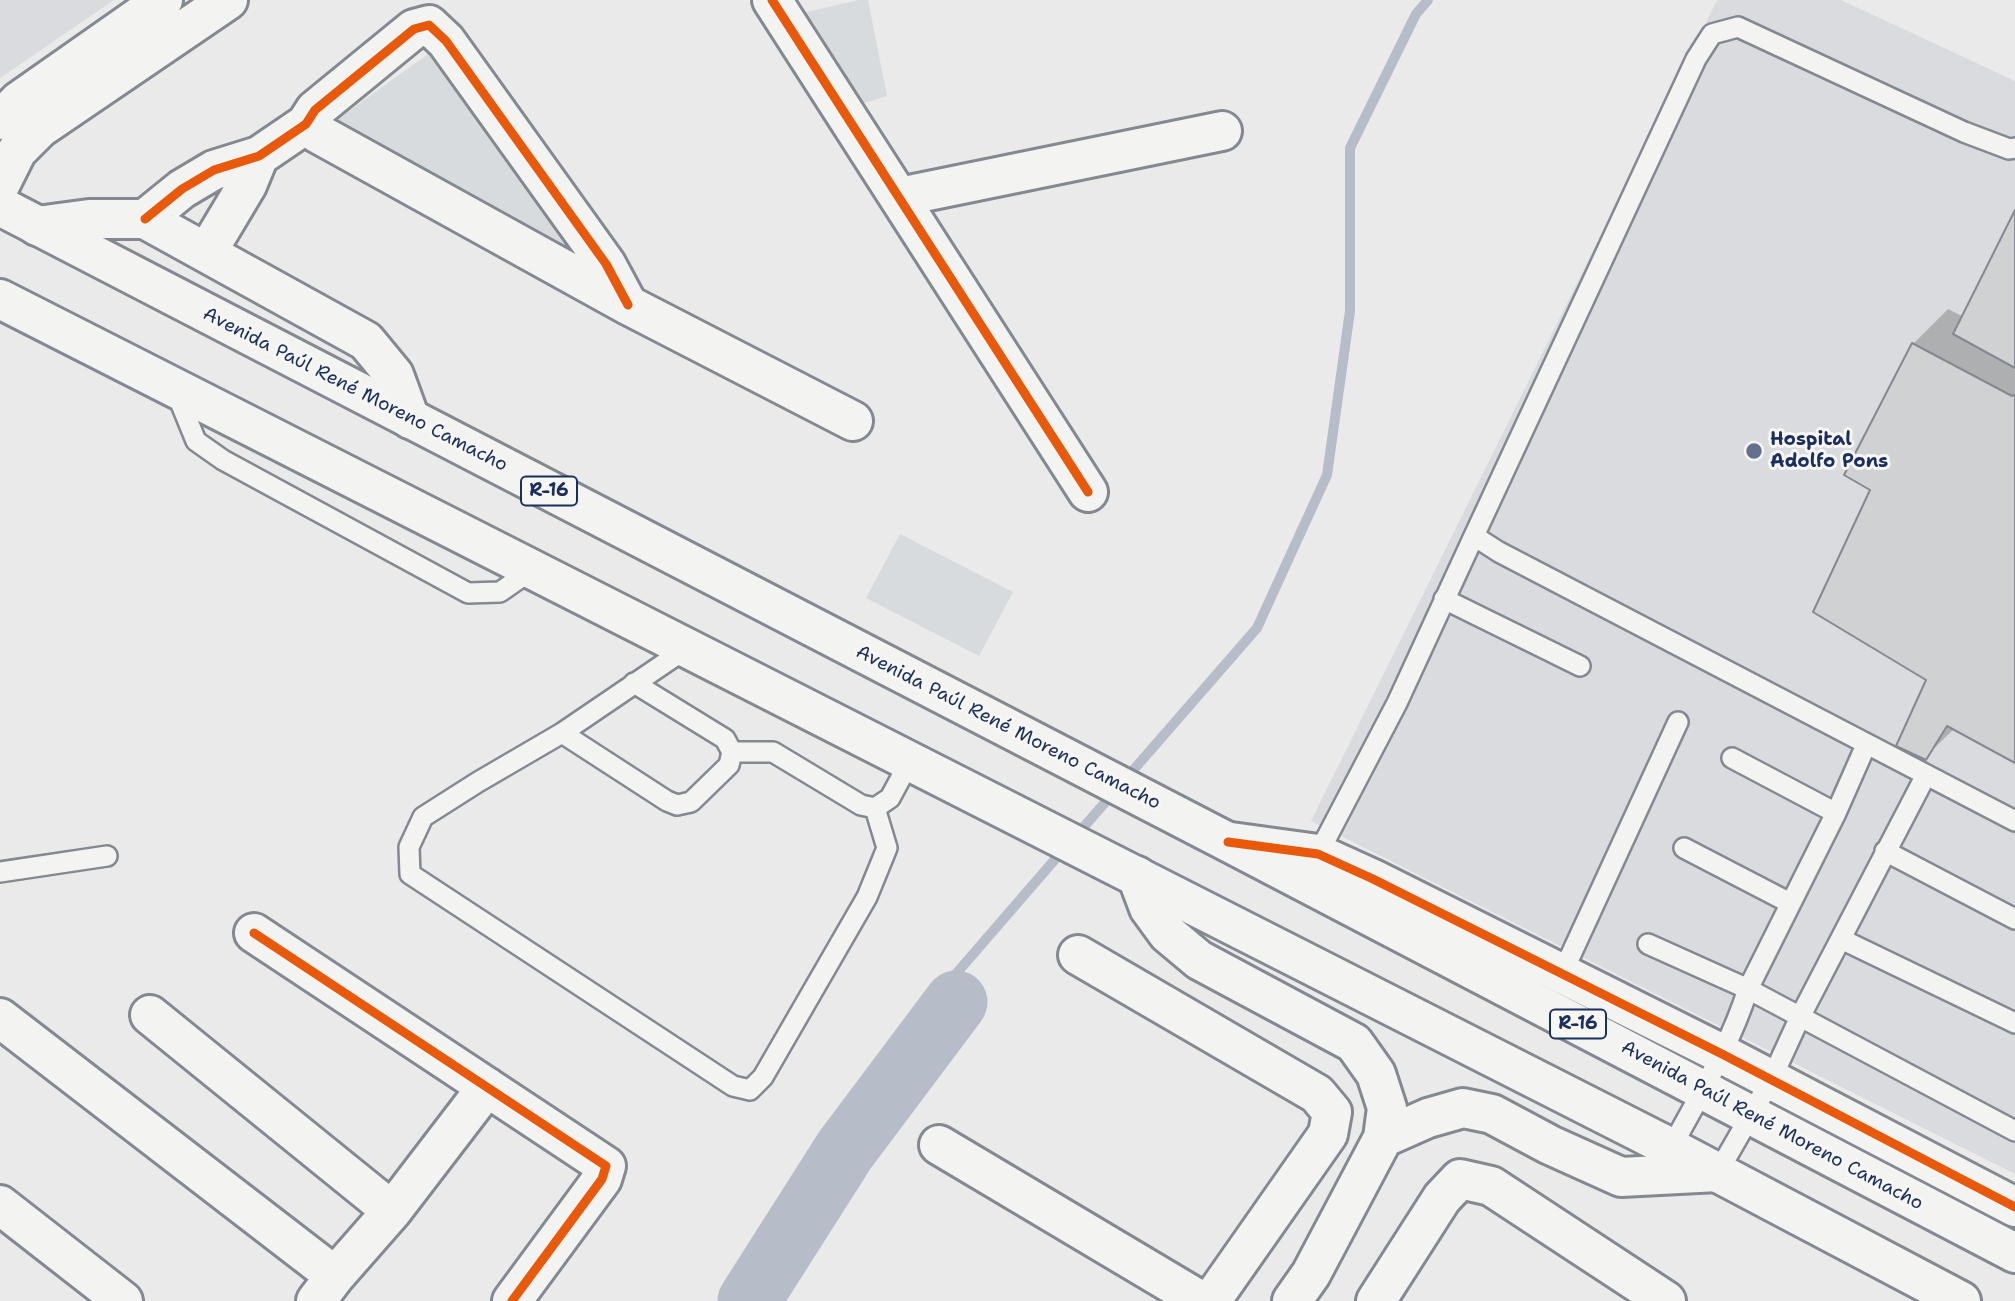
<!DOCTYPE html>
<meta charset="utf-8">
<style>
body{margin:0}
canvas{display:block;background:#e9eae9}
</style>
<canvas width="2015" height="1301"></canvas>
<script>
const ctx = document.querySelector('canvas').getContext('2d');
ctx.lineJoin = 'round';
function fill(path, color) {
  ctx.fillStyle = color;
  ctx.fill(path, 'evenodd');
}
function strokePath(path, color, width, dash) {
  ctx.strokeStyle = color;
  ctx.lineWidth = width;
  ctx.lineCap = dash ? 'butt' : 'round';
  ctx.setLineDash(dash || []);
  ctx.stroke(path);
}
function write(font, color, halo, rows, align = 'center') {
  ctx.font = font + ' "Shantell Sans",sans-serif';
  ctx.lineWidth = 6;
  ctx.setLineDash([]);
  ctx.textBaseline = 'middle';
  ctx.strokeStyle = halo;
  ctx.fillStyle = color;
  for (const [text, x, y, turn = 0] of rows) {
    ctx.save();
    ctx.translate(x, y);
    ctx.rotate((+turn || 0) * Math.PI / 180);
    ctx.textAlign = isNaN(turn) ? turn : align;
    if (halo) ctx.strokeText(text, 0, 0);
    ctx.fillText(text, 0, 0);
    ctx.restore();
  }
}
fill(new Path2D(`
 M0,0H114L0,78Z
 M1717,0H1841L2015,81V1174L1311,821Z`), '#d9dbde');
fill(new Path2D(`
 M859,0H868L887,96L855,106L798,14Z
 M428,54L579,261L331,124Z
 M900,534L1013,592L979,656L866,598Z`), '#d8dbde');
fill(new Path2D(`
 M2015,214V761L1954,729L1925,757L1928,679L1873,489L1846,474L1913,344L1948,309L1964,317Z`), '#0003');
strokePath(new Path2D(`
 M1075,837L1257,628L1327,475L1350,311V148L1416,14L1428,0
 M723,1301L884,1057L1064,849`), '#b7bdc8', 10);
strokePath(new Path2D(`
 M749,1301L845,1150L956,1002`), '#b7bdc8', 63);
const building = new Path2D(`
 M2015,210V368L1953,334Z
 M1912,343L2012,396L2015,394V763L1947,726L1926,760L1896,746L1926,680L1813,612L1870,490L1844,475Z`);
fill(building, '#d0d1d3');
strokePath(building, '#848890', 2);
const lane = new Path2D(`
 M2015,148L2009,149L1964,132L1738,27L1712,34L1696,59L1474,536L1499,552L2015,821
 M176,392L196,441L223,460L468,593L500,592L533,569
 M1444,599L1580,666
 M687,648L562,733L478,782L423,817L409,847L410,874L733,1086L750,1090L763,1077L867,897L887,848L875,808
 M562,733L667,801L677,805L691,802L729,765L732,752L725,739L634,683
 M732,752H773L861,805L875,808L890,798L910,761
 M1732,758L1836,813
 M1684,848L1790,903
 M1885,851L2015,919
 M1318,854L1397,703L1474,536
 M0,872L107,856
 M1841,939L2015,1023
 M1648,944L1748,989L2015,1131
 M1562,974L1678,722
 M1671,1148C1699,1096 1730,1046 1748,989L1836,813L1866,745
 M1718,1172L1771,1080L1800,1017L1926,775`);
const street = new Path2D(`
 M772,0L1088,492
 M0,120L19,101L163,0
 M306,124L317,133L628,305L853,421
 M0,185L17,151L40,128L228,0
 M899,197L1222,131
 M145,219L182,189L214,170L259,156L306,124L315,110L414,29L429,25L446,41L606,264L628,305
 M37,226L89,219H145L366,341L394,375L410,419
 M207,252L247,185L259,156
 M1231,842L1318,854L1373,879L1722,1054L2015,1207
 M1137,876L1149,908L1168,934L1199,960L1354,1043L1376,1074L1387,1108L1383,1138L1311,1274L1292,1301
 M254,933L606,1166L602,1179L512,1301
 M1078,955L1317,1094L1332,1112L1328,1134L1211,1301
 M150,1015L392,1211
 M0,1018L335,1276
 M1383,1138L1428,1118L1463,1108L1492,1114L1550,1145L1621,1177L1718,1172
 M939,1145L1201,1301
 M0,1205L123,1301
 M316,1301L335,1276L392,1211L487,1087
 M1376,1301L1442,1198L1460,1179L1491,1186L1666,1301`);
const primary = new Path2D(`
 M0,206L1228,842L2015,1253
 M0,299L1671,1148L1961,1301`);
strokePath(lane, '#848890', 24);
strokePath(street, '#848890', 44);
strokePath(primary, '#848890', 44);
strokePath(lane, '#f3f3f2', 19);
strokePath(street, '#f3f3f2', 38);
strokePath(primary, '#f3f3f2', 38);
strokePath(new Path2D(`
 M772,0L1088,492
 M145,219L182,189L214,170L259,156L306,124L315,110L414,29L429,25L446,41L606,264L628,305
 M1228,842L1318,854L1373,879L1722,1054L2015,1207
 M254,933L606,1166L602,1179L512,1301`), '#e8590c', 9);
for (const [x, y, r, color] of [
 [1754,451,9,"#63708f"]
]) {
  const dot = new Path2D();
  dot.arc(x, y, r, 0, 2 * Math.PI);
  ctx.fillStyle = color;
  ctx.fill(dot);
  strokePath(dot, '#f6f6f2', 2.5);
}
for (const [x, y, w] of [
 [549,491,56],
 [1578,1024,56]
]) {
  const box = new Path2D();
  box.roundRect(x - w / 2, y - 14.5, w, 29, 5);
  ctx.fillStyle = '#f6f6f2';
  ctx.fill(box);
  strokePath(box, '#1b2f5e', 2);
}
write('bold 18px', '#1b2f5e', null, [
 ["R-16",549,491],
 ["R-16",1578,1024]
]);
write('19px', '#1b2f5e', '#f6f6f2', [
 ["Avenida Paúl René Moreno Camacho",355,390,27],
 ["Avenida Paúl René Moreno Camacho",1008,728,27],
 ["Avenida Paúl René Moreno Camacho",1772,1126,28]
]);
write('bold 19px', '#1b2f5e', '#f6f6f2', [
 ["Hospital",1770,440],
 ["Adolfo Pons",1770,462]
], 'left');
</script>
